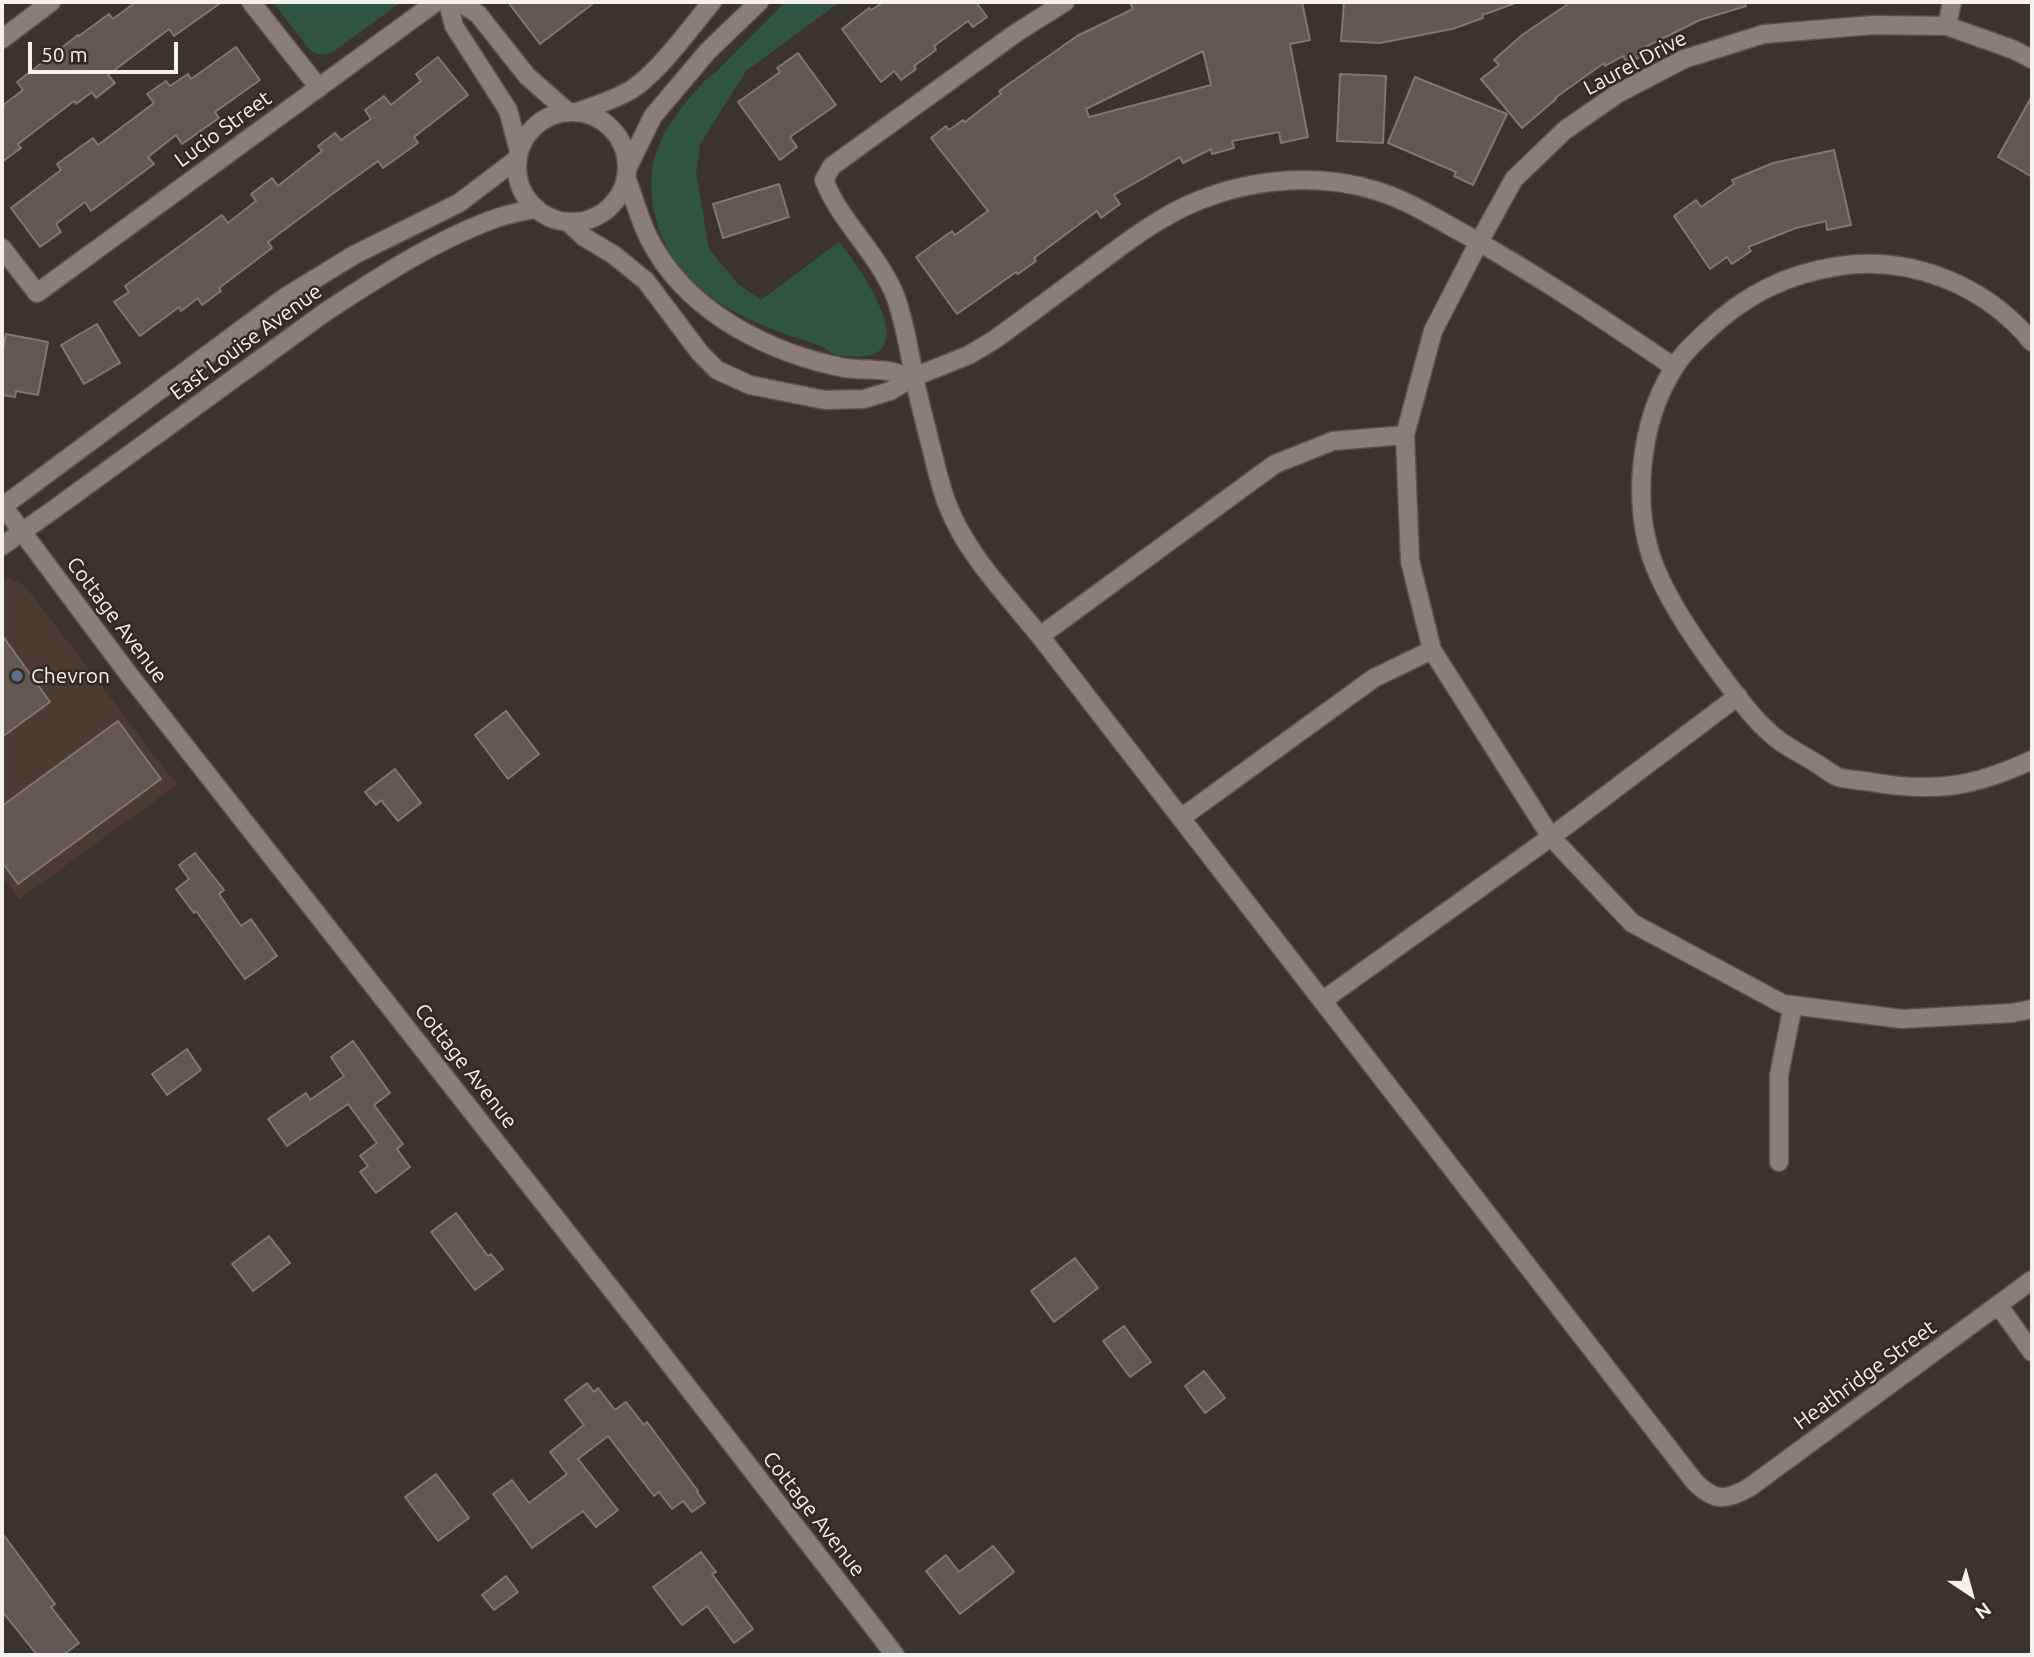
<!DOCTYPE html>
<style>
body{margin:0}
#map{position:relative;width:2034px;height:1657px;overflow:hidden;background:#3d332d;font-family:Ubuntu,sans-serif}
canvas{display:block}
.frame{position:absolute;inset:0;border:4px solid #f7f1ed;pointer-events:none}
.north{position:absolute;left:1936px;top:1559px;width:70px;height:70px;-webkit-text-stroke:5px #322923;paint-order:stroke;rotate:144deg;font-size:19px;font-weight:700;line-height:28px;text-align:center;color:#f7f1ed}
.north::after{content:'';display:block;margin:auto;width:24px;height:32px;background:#f7f1ed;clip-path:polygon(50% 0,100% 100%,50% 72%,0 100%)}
.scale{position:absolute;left:28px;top:42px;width:150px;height:32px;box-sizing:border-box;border:4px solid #f7f1ed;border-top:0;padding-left:9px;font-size:21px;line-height:24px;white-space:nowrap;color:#f7f1ed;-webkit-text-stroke:5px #322923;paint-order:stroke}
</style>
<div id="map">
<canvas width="2034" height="1657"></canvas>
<div class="frame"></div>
<div class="north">N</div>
<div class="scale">50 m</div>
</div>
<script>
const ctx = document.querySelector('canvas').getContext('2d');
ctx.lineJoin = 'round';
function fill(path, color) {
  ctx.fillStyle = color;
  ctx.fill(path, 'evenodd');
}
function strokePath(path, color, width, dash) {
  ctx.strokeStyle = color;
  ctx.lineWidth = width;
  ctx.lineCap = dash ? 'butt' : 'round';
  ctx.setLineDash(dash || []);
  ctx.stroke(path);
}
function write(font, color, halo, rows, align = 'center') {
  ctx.font = font + ' Ubuntu,sans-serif';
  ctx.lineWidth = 5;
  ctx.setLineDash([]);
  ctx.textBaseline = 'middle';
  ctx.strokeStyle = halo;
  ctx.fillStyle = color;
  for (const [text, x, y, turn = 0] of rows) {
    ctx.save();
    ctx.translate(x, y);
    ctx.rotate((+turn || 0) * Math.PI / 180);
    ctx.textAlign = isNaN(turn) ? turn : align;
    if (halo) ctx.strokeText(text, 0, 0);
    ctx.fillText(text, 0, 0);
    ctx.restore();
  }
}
fill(new Path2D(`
 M8,577L26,587L177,785L19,899L2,876V578Z`), '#4b3b32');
fill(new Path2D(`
 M273,2H401L333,52C324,55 316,56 309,49Z
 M785,2H840L746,71L700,144L696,172L709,249L738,284L761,300L839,242C854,259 915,343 871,355C862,358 843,357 834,354C830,353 826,348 821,346C816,344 811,343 806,341C773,331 727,311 701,290C667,262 647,215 652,171C655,145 671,121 687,101C697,90 705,79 717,71Z`), '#2f5540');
const building = new Path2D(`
 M136,2H222L174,36L169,29L108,75L115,83L96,98L92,92L76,104L74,101L18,144L21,148L2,162V106L23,90L17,82L78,35L79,36L109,14L113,19Z
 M508,2H595L540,44Z
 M884,2H976L987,17L973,27L968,21L934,46L936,50L914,66L916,69L901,80L894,71L881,82L842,29L869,8L871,10Z
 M1130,2H1302L1310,40L1290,44L1308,137L1281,143L1279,132L1232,141L1234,148L1212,154L1211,149L1183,163L1180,157L1114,195L1120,204L1101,218L1097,211L1034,258L1036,261L1018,274L1016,272L957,314L916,257L952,231L955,235L988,211L931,138L946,126L949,130L963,120L965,122L1001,94L999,91L1077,36L1133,9ZM1203,51L1211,85L1089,117L1086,109Z
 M1344,2H1513V4L1482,15L1483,18L1452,29L1380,43L1341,41Z
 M1571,2H1745L1746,6L1700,20L1645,47L1648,52L1628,64L1623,56L1605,66L1604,63L1555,98L1556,99L1522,128L1481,79L1499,65L1494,60L1522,35Z
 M236,47L260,80L215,112L219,118L182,144L176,135L148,157L154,164L91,211L85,202L56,224L61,232L40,247L11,208L61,170L57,164L93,138L98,145L154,103L147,94L166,81L170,86L188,74L191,79Z
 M798,53L836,105L790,137L797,147L780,160L738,102L780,72L777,68Z
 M438,57L468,95L414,137L418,143L383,168L378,161L331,195L268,242L272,248L219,288L221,291L202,305L198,298L181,311L179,307L140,336L114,302L129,292L125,286L222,215L228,223L256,201L251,194L272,178L278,186L322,151L318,146L335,133L341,140L371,119L365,110L384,96L391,105L421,81L416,74Z
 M1340,74L1386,76L1383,143L1337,141Z
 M1415,77L1507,114L1473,185L1454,176L1456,172L1388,143Z
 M2032,96V177L1998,157Z
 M1834,150L1851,225L1827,230L1826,221L1796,228L1748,247L1751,251L1732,264L1727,257L1710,269L1674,216L1696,200L1701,207L1734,184L1732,180L1773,163Z
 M779,184L789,217L723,238L713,204Z
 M97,324L120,363L84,384L61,345Z
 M6,334L48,342L38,395L16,391L15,397L2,395V354Z
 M2,635L50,702L2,737Z
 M506,711L539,754L508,779L475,735Z
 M118,721L161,779L18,884L2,862V806Z
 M395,769L421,803L398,821L381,800L376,805L365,792Z
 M195,853L224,890L219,894L241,926L251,919L277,956L245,979L196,911L194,913L176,889L189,879L179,865Z
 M353,1041L390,1093L374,1105L403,1144L397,1149L410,1167L376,1193L360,1172L368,1166L360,1156L377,1143L348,1104L287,1146L268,1119L306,1093L310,1100L344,1076L331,1057Z
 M187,1049L201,1070L167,1095L152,1074Z
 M456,1213L488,1256L491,1254L503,1269L475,1290L431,1232Z
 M269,1236L290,1263L253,1291L232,1264Z
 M1075,1258L1098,1288L1054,1322L1031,1291Z
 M1124,1326L1151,1362L1130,1377L1103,1341Z
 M1204,1371L1225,1398L1205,1413L1185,1386Z
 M587,1383L594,1392L598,1388L615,1410L626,1402L644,1425L647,1422L698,1491L697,1492L705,1503L692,1512L683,1501L672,1509L659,1492L654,1496L608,1436L578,1459L618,1510L596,1527L583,1511L532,1548L493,1494L512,1480L529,1503L567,1474L550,1452L584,1425L565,1400Z
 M436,1474L469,1518L438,1541L405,1497Z
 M2,1533L55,1604L51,1607L79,1643L63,1655H37L2,1611Z
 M993,1546L1014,1572L960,1614L926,1571L946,1555L959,1572Z
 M701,1552L716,1572L712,1574L753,1629L734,1643L707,1606L682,1625L653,1587Z
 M506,1576L518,1592L494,1610L482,1595Z`);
fill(building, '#625851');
strokePath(building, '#827770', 2);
const minor = new Path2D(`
 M251,2L319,88
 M448,2L454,26L508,110L519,151
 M459,2L478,14L527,76L568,112
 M1065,2L1016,33L832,166L824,180C841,223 879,254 896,298C905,324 909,350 914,376C918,397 924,418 929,439C935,461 939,484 948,506C967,555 1007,595 1040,636L1694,1481C1714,1502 1726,1501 1750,1487L2032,1280
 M1947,26L1952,2
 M2,39L51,2
 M2032,59L2012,49L1947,26L1874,25L1764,34L1684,59L1617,94L1565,130L1514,179L1479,242L1433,331L1405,435L1410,561L1432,650L1551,837L1632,923L1783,1004L1902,1019L2012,1013L2032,1009
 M577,112C595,106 613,100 629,91C657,75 691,27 712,2
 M517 167a55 55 0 1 1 110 0a55 55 0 1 1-110 0Z
 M627,169L653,116L708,51L759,2
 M626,177C635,201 642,229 656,251C695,316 773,354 845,368C859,370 874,369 888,371C897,373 905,375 914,377
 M568,222L584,237L614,255L646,281L700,353L717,370L750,385L825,400L864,399L890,391L914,377L969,355L994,340C1030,314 1066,287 1101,261C1132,238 1164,214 1200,200C1255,178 1321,173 1377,191C1410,201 1438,220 1468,236C1539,276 1606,321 1674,367
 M2,248L37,293L436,2
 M2032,342C1986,286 1912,255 1839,266C1787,274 1746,294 1707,331C1695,342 1682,354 1674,368C1639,423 1631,506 1655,567C1670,604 1694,639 1718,671C1737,696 1755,723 1781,742C1793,750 1806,757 1819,765C1825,769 1831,774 1838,777C1848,780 1860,780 1871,782C1934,793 1974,787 2032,760
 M2,505L130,676L642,1328L895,1655
 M2,507L284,298L354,255L459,203L517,159
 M2,546L53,510L324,313C377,278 434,241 494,219C507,214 522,212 536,208
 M1040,636L1275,464L1333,441L1405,435
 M1181,818L1374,678L1432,650
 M1322,1001L1551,837L1738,696
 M1779,1162V1075L1793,1005
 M1998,1305L2032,1352`);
strokePath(minor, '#5a534d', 21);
strokePath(minor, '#897f78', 18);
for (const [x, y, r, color] of [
 [17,676,7,"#5c6f8a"]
]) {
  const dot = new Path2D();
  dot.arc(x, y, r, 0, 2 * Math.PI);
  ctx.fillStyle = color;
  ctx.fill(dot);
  strokePath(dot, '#322923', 2.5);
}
write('21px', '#f7f1ed', '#322923', [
 ["Laurel Drive",1635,63,-28],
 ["Lucio Street",223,129,-36],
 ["East Louise Avenue",246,342,-36],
 ["Cottage Avenue",117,620,53],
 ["Cottage Avenue",466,1066,52],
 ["Heathridge Street",1865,1375,-36],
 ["Cottage Avenue",814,1514,52]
]);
write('21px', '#f7f1ed', '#322923', [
 ["Chevron",31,676]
], 'left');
</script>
